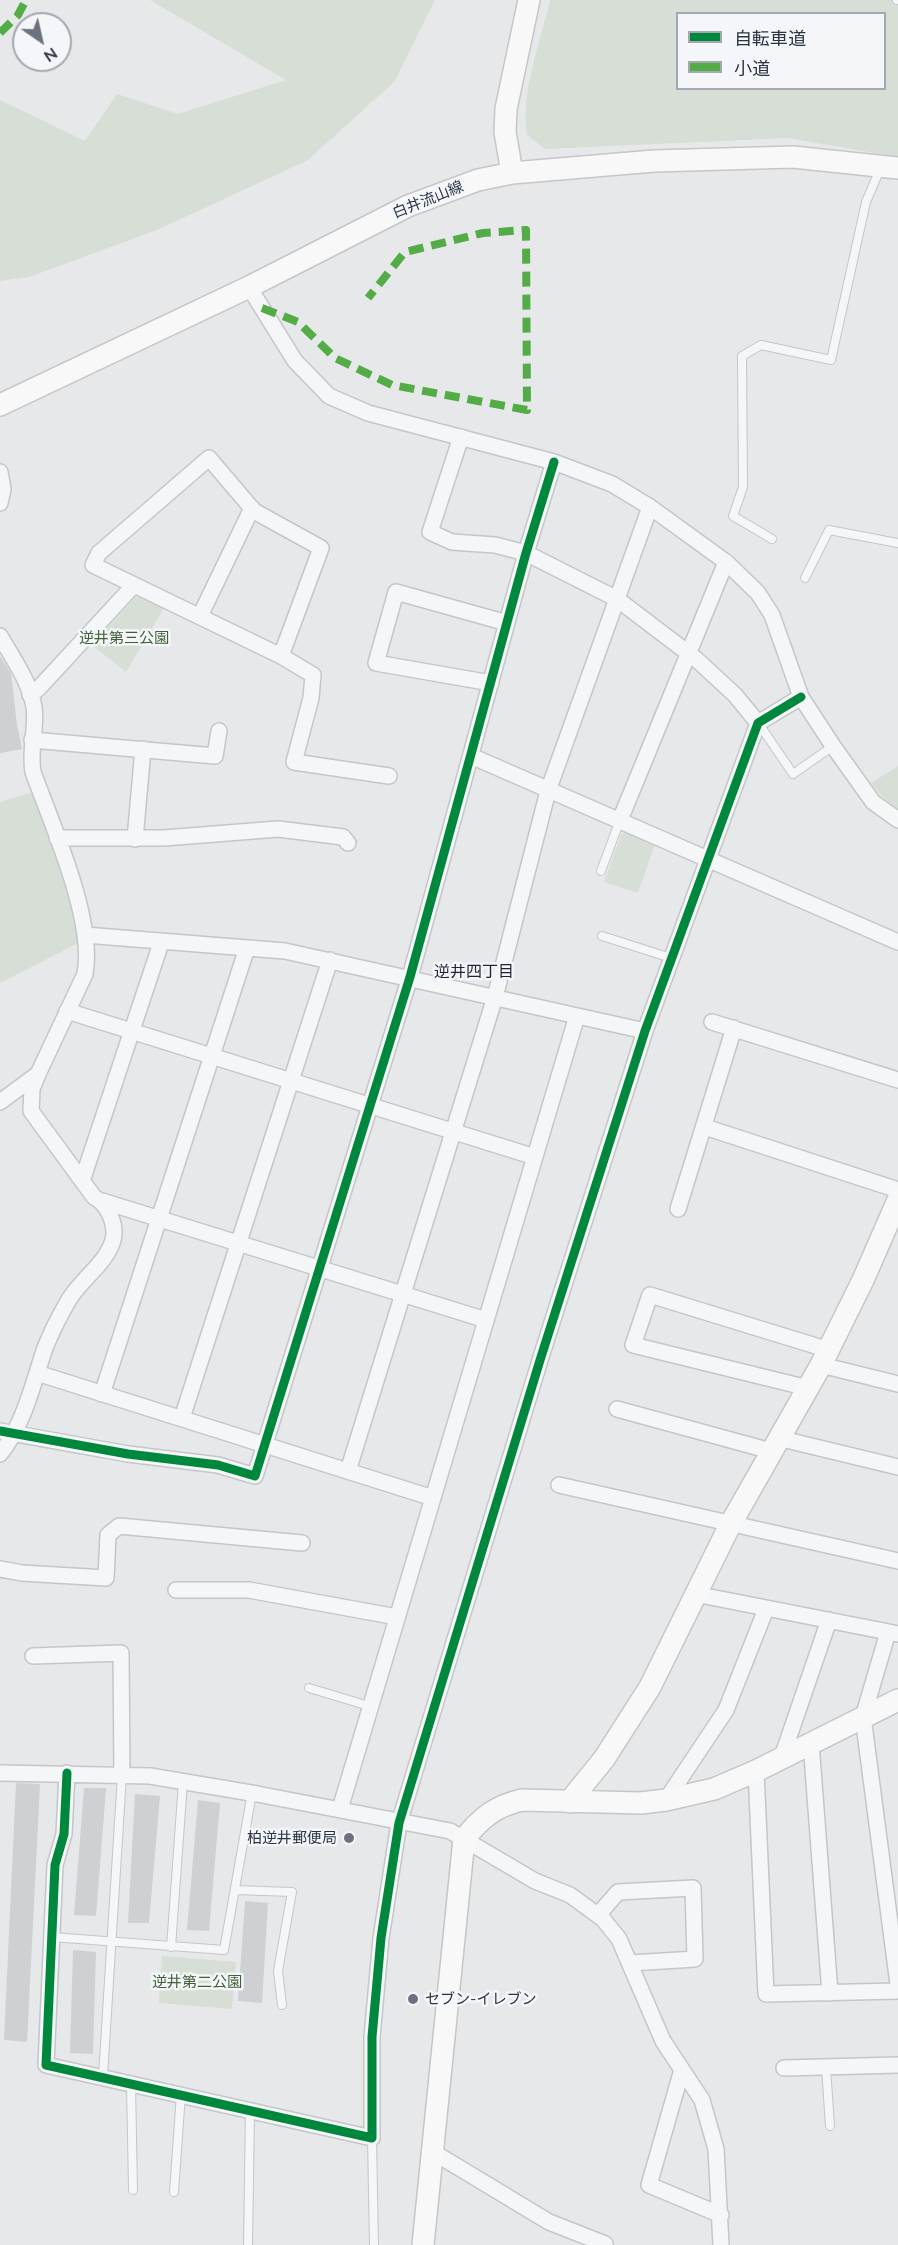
<!DOCTYPE html>
<meta charset="utf-8">
<style>
body{margin:0}
#map{position:relative;width:898px;height:2245px;overflow:hidden;background:#e6e8ea;font-family:Mulish,"Noto Sans JP",sans-serif}
canvas{display:block}
.legend{position:absolute;left:676px;top:12px;width:210px;height:78px;box-sizing:border-box;background:#f4f6f9;border:2px solid #a4a8b1;margin:0;padding:8px 10px;list-style:none;font-size:18px;color:#2b3445}
.legend li{display:flex;align-items:center;gap:12px;height:30px}
.legend b{width:30px;border:2px solid #a4a8b1}
.north{position:absolute;left:12px;top:12px;width:60px;height:60px;box-sizing:border-box;background:#f4f6f9;border:2px solid #a4a8b1;border-radius:50%;rotate:146deg;font-size:16px;font-weight:700;line-height:24px;text-align:center;color:#2b3445}
.north::after{content:'';display:block;margin:auto;width:21px;height:27px;background:#6c737f;clip-path:polygon(50% 0,100% 100%,50% 72%,0 100%)}
</style>
<div id="map">
<canvas width="898" height="2245"></canvas>
<ul class="legend">
<li><b style="height:8px;background:#00873e"></b>自転車道</li>
<li><b style="height:8px;background:#54ac47"></b>小道</li>
</ul>
<div class="north">N</div>
</div>
<script>
const ctx = document.querySelector('canvas').getContext('2d');
ctx.lineJoin = 'round';
function fill(path, color) {
  ctx.fillStyle = color;
  ctx.fill(path, 'evenodd');
}
function strokePath(path, color, width, dash) {
  ctx.strokeStyle = color;
  ctx.lineWidth = width;
  ctx.lineCap = dash ? 'butt' : 'round';
  ctx.setLineDash(dash || []);
  ctx.stroke(path);
}
function write(font, color, halo, rows, align = 'center') {
  ctx.font = font + ' Mulish,"Noto Sans JP",sans-serif';
  ctx.lineWidth = 5;
  ctx.setLineDash([]);
  ctx.textBaseline = 'middle';
  ctx.strokeStyle = halo;
  ctx.fillStyle = color;
  for (const [text, x, y, turn = 0] of rows) {
    ctx.save();
    ctx.translate(x, y);
    ctx.rotate((+turn || 0) * Math.PI / 180);
    ctx.textAlign = isNaN(turn) ? turn : align;
    if (halo) ctx.strokeText(text, 0, 0);
    ctx.fillText(text, 0, 0);
    ctx.restore();
  }
}
fill(new Path2D(`
 M150,0H435L395,81L308,160L157,230L29,277L0,281V100L85,141L117,94L178,114L286,80Z
 M550,0H898V157L787,138L545,149L527,135C520,95 541,40 550,0ZM678,14H884V88H678Z
 M144,595L165,606L126,672L92,645L135,598Z
 M898,766V810L880,794L871,783Z
 M33,792L70,887L82,941L0,983V802Z
 M627,832L655,844L638,893L604,882L621,835Z
 M162,1956L236,1962L232,2009L159,2003Z`), '#d6ded6');
fill(new Path2D(`
 M0,656L11,673L17,725L22,749L0,753Z
 M16,1783L40,1784L27,2042L4,2040Z
 M84,1788H106L96,1916L74,1915Z
 M135,1794L160,1796L149,1923H128Z
 M198,1800L220,1803L209,1931L187,1930Z
 M245,1901L268,1903L262,2003L238,2001Z
 M73,1950L96,1952L93,2054L70,2053Z`), '#ced0d3');
const lane = new Path2D(`
 M897,0H898
 M772,539L733,516L743,487L742,356L761,345L831,360L866,202L880,169
 M805,578L829,530L898,543
 M759,724L793,774L833,746
 M601,871L620,820
 M602,936L671,958
 M309,1688L369,1706
 M235,1890L292,1892L278,1971L282,2005
 M52,1937L224,1950L252,1793
 M171,1947L183,1782
 M826,2067L830,2126
 M103,2076L122,1775
 M131,2084L133,2190
 M372,2138L374,2245
 M174,2192L181,2094
 M248,2245L250,2110`);
const street = new Path2D(`
 M249,287L295,361L329,396L368,413L554,462L612,484L650,507L726,562L758,593L772,615L801,697L833,746L873,802L898,820
 M461,437L430,532L452,542L495,545L526,553L617,599L696,659L735,695L758,723
 M209,458L254,511L321,548L281,656L93,565L99,553Z
 M0,472L3,489L0,503
 M200,616L252,508
 M0,636C12,657 30,682 34,707C37,728 29,750 33,772C52,825 95,919 85,974L38,1074L32,1089L31,1111L94,1197C108,1204 117,1225 113,1240C106,1265 79,1280 67,1303C59,1317 51,1333 45,1348C33,1383 24,1425 0,1454
 M281,656L313,675L311,698L294,762L389,776
 M491,683L376,663L396,592L507,623
 M30,695L39,688L134,585
 M32,740L215,756L219,731
 M471,756L898,942
 M620,820L726,562
 M57,838H164L278,829L343,837L348,843
 M135,839L143,749
 M85,935L285,951L645,1031
 M67,1011L535,1157
 M712,1022L898,1080
 M0,1102L38,1074
 M705,1127L898,1190
 M82,1181L161,943
 M102,1201L486,1320
 M678,1209L734,1028
 M821,1365L898,1384
 M37,1373L433,1498
 M808,1388L633,1345L650,1295L829,1350
 M102,1394L247,948
 M617,1409L771,1451
 M182,1418L330,960
 M0,1431L128,1454L218,1465L255,1476L410,977L526,553L554,462
 M778,1438L898,1467
 M348,1471L495,997L548,791L650,507
 M559,1485L898,1561
 M0,1569L22,1573L106,1578L108,1535L119,1526L302,1543
 M176,1590H249L397,1617
 M695,1594L898,1634
 M888,1632L863,1717L898,1984
 M33,1656L121,1653L122,1775
 M811,1743L830,1993
 M782,1757L829,1620
 M756,1771L766,1994L898,1991
 M0,1773L150,1776L257,1794L450,1831L535,1881L570,1895L603,1919L619,1939L663,2041L702,2100L716,2149L721,2245
 M67,1773L64,1834L55,1865L46,2065L372,2138V2037L381,1938L399,1823L541,1357L645,1031L758,723L801,697
 M666,1800L726,1710L766,1609
 M340,1809L577,1016
 M598,1915L618,1892L693,1888L695,1959L631,1963
 M784,2068L898,2065
 M681,2073L649,2185L721,2215
 M433,2152L549,2222L605,2244`);
const secondary = new Path2D(`
 M512,173L505,132L506,109L529,0
 M0,405L249,287L408,206L478,180L512,173L654,161L793,157L898,168
 M569,1802L604,1759L650,1687L730,1525L821,1365L863,1280L898,1200
 M423,2245L464,1839C481,1818 495,1806 522,1800L641,1803L666,1800L714,1789L756,1771L898,1700`);
strokePath(lane, '#c4c6c8', 10);
strokePath(street, '#c4c6c8', 18);
strokePath(secondary, '#c4c6c8', 24);
strokePath(lane, '#f5f6f7', 8);
strokePath(street, '#f5f6f7', 15);
strokePath(secondary, '#f8f8f8', 21);
strokePath(new Path2D(`
 M0,33L18,15L26,0
 M262,308L298,322L335,358L392,385L527,410L526,230L483,233L405,252L368,298`), '#54ac47', 8, [15, 8]);
strokePath(new Path2D(`
 M0,1431L128,1454L218,1465L255,1476L410,977L526,553L554,462
 M67,1773L64,1834L55,1865L46,2065L372,2138V2037L381,1938L399,1823L541,1357L645,1031L758,723L801,697`), '#00873e', 9);
for (const [x, y, r, color] of [
 [349,1838,6,"#6c737f"],
 [413,1999,6,"#6c737f"]
]) {
  const dot = new Path2D();
  dot.arc(x, y, r, 0, 2 * Math.PI);
  ctx.fillStyle = color;
  ctx.fill(dot);
  strokePath(dot, '#f4f6f9', 2);
}
write('15px', '#2b3445', '#f4f6f9', [
 ["白井流山線",428,200,-22]
]);
write('15px', '#3f6138', '#f4f6f9', [
 ["逆井第三公園",124,638],
 ["逆井第二公園",197,1982]
]);
write('15px', '#2b3445', '#f4f6f9', [
 ["柏逆井郵便局",337,1838],
 ["セブン-イレブン",425,1999,"left"]
], 'right');
write('16px', '#1d2536', '#f4f6f9', [
 ["逆井四丁目",474,972]
]);
</script>
